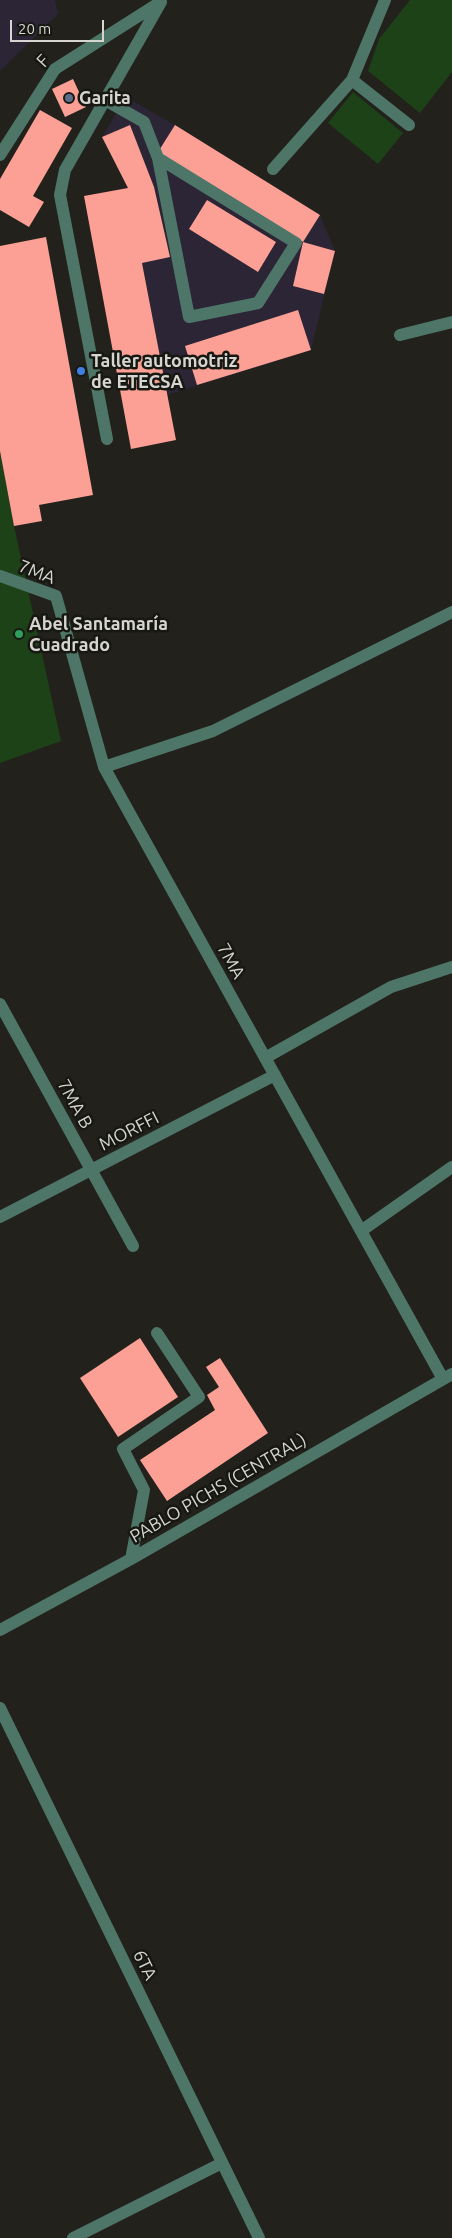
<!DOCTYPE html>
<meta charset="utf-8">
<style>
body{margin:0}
#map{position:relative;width:452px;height:2238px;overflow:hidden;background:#22211c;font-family:Ubuntu,sans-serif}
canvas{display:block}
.scale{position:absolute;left:10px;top:20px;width:94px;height:22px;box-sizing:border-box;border:2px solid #d6d5d2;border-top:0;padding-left:6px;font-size:15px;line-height:18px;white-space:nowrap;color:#d6d5d2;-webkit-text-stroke:4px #181813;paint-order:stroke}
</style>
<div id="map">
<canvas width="452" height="2238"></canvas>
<div class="scale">20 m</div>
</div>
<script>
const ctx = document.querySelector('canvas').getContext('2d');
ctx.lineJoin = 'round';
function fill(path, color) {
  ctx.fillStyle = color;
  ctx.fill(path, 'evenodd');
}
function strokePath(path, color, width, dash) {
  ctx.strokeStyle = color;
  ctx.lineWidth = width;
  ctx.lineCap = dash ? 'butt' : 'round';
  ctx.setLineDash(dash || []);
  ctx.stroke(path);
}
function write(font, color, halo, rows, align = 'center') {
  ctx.font = font + ' Ubuntu,sans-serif';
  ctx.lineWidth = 5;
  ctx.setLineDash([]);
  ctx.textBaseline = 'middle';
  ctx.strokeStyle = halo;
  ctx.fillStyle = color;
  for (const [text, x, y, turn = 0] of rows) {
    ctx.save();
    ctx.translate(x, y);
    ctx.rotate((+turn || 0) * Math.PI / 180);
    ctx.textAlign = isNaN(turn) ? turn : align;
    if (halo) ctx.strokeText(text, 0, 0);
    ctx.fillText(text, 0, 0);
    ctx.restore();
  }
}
fill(new Path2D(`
 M0,0H55L58,14L0,71Z
 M126,97L175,125L320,215L335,251L311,350L167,395L128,188L102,137Z`), '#2b2535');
fill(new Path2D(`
 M410,0H452V72L420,113L368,71L379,39Z
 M353,92L403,133L378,164L328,123Z
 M0,451L14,526L61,741L0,763Z`), '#1d4218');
fill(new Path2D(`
 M73,79L86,107L65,117L52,89Z
 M40,110L72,128L33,196L44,202L29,227L0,210V179Z
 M130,125L154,187L170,257L142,263L176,440L131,449L84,196L128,188L102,137Z
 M175,125L320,215L303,242L158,152Z
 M207,200L276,242L258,272L189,229Z
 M46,237L93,495L39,505L42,521L14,526L0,451V246Z
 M303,242L335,251L324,294L293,286Z
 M298,310L311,350L197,385L185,346Z
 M140,1338L178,1397L118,1437L80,1378Z
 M220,1358L268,1433L167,1501L140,1460L215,1410L207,1395L219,1387L206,1367Z`), '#fca096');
strokePath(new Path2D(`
 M352,80L409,125
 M105,100L144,122L158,158L296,243L258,303L189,317L158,158
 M0,155L55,69L159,3
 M273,169L352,80L385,0
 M400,335L452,322
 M107,439L60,195L65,170L161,2
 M0,576L56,596L104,767L443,1379
 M104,767L213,731L452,612
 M0,1004L133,1246
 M265,1058L391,987L452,967
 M0,1217L275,1075
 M361,1231L452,1167
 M131,1559L144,1490L123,1449L199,1397L157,1333
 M0,1630L131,1559L452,1374
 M0,1708L259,2238
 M73,2238L222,2163`), '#4e7668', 12);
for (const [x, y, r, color] of [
 [69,98,5,"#5c6f8a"],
 [81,371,5,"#3f7fe0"],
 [19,634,5,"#2e9e5b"]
]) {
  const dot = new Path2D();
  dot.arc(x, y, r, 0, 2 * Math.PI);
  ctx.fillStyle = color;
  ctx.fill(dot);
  strokePath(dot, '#181813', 2);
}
write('18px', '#d6d5d2', '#181813', [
 ["F",43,61,-47],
 ["7MA",37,572,21],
 ["7MA",231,961,61],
 ["7MA B",75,1104,61],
 ["MORFFI",129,1131,-27],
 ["PABLO PICHS (CENTRAL)",218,1488,-30],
 ["6TA",145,1965,64]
]);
write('bold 18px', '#d6d5d2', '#181813', [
 ["Garita",79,98],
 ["Taller automotriz",91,361],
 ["de ETECSA",91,382],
 ["Abel Santamaría",29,624],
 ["Cuadrado",29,645]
], 'left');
</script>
